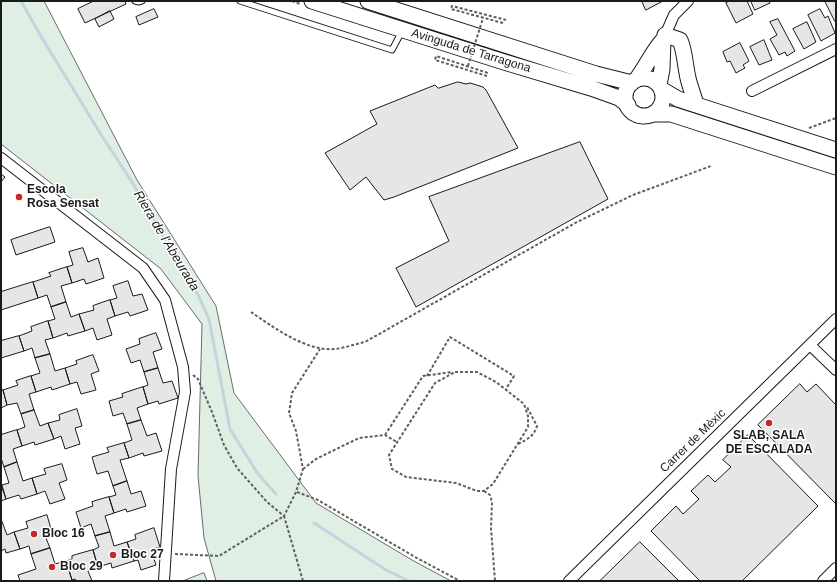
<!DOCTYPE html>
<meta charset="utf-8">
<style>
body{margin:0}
#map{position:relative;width:837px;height:582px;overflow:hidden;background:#fff;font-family:Arial,sans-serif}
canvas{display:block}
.frame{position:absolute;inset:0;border:2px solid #1a1a1a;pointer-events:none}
</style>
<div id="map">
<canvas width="837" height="582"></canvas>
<div class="frame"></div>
</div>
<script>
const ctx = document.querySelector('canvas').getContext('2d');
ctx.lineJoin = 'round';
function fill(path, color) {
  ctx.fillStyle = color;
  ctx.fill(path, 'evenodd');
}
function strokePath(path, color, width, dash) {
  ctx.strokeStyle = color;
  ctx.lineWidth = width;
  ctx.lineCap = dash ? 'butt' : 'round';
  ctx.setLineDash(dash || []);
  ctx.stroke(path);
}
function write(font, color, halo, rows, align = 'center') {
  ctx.font = font + ' Arial,sans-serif';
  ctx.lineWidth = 3;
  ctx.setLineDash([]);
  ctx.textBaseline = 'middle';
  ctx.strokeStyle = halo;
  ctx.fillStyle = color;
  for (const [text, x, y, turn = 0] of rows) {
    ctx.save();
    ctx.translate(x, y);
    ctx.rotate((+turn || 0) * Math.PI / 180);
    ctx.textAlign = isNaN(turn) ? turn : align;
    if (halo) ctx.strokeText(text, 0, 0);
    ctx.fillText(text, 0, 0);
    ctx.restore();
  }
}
const green = new Path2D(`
 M1,1H44L137,180L216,306L234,393L316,503L412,560L451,581H216L204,538L198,476L202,324L161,269L1,144Z
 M204,573L207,581H183Z`);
fill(green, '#e0efe3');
strokePath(green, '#6a6a6a', 1);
strokePath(new Path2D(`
 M21,1L39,33L100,133L132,182L198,295L209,319L230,429L258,474L276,494
 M314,523L386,570L409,581`), '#c6d2dc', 3);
const building = new Path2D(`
 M94,1H125L126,4L85,23L78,9Z
 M642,1H663L646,10Z
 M730,1H747L753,14L736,23L726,3Z
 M751,1H769L770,3L755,10Z
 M825,1H836V20L835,21Z
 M154,9L158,17L139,25L136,17Z
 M820,9L825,18L828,16L835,33L821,41L808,15Z
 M110,11L114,19L99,27L95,19Z
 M778,19L795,51L787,56L785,52L779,55L770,39L777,35L770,22Z
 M807,22L816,42L804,49L793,29Z
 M764,40L772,60L759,65L750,47Z
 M740,43L749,61L743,65L745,68L736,73L730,61L727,62L723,52Z
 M458,82L466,84L470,83L483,87L486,90L518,148L394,197L384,200L366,177L350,190L325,153L377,124L370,111L435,85L438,88Z
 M580,142L608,199L416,307L396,268L449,241L429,197Z
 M1,174L5,177L1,182Z
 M50,227L55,242L16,255L11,240Z
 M83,248L88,262L98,258L104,278L86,284L84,279L72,283L67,267L73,265L69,252Z
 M67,267L72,283L61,286L66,302L51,307L47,295L38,298L33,282L51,276L49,273Z
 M128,281L133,296L142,294L148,310L130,316L128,312L115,316L110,300L117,298L113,286Z
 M33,282L38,298L1,310V292Z
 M110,300L115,316L107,319L112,335L97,340L93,328L85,331L79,314L94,310L93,306Z
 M66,302L71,317L79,314L85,331L68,336L67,333L53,338L48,321L55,319L51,307Z
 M48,321L53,338L45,340L50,354L35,358L32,348L24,351L19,336L32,331L31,327Z
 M156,333L162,349L153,352L158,368L144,372L140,360L131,363L126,349L140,344L139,339Z
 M19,336L24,351L1,358V341Z
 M50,354L55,371L65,368L70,384L52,390L51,387L36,392L31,376L40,373L35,358Z
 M93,355L99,371L91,374L96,390L81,394L77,382L70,384L65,368L77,364L76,361Z
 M158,368L163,383L172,381L178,398L159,404L158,401L148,404L143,387L148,385L144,372Z
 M31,376L36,392L29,394L34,410L21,414L17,403L7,405L3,390L18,385L16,381Z
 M800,384L807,392L816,384L836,405V504L758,425Z
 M143,387L148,404L137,408L141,420L127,424L123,413L113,416L109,401L123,397L122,394Z
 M3,390L7,405L1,408V391Z
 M77,409L82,426L75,428L80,444L65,449L61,436L54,439L48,423L60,420L59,415Z
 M34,410L40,426L48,423L54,439L35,445L34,442L22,446L17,430L25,427L21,414Z
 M141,420L147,436L156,433L162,451L144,456L143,453L129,458L124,443L132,440L127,424Z
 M17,430L22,446L13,449L17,462L4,467L1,458V435Z
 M748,435L818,506L742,581H700L651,531L676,506L683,514L699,499L691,491L708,475L715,482L731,467L723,460Z
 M124,443L129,458L120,460L127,481L113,486L108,471L97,474L92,457L109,452L107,448Z
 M17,462L23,481L32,478L37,494L21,499L19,495L6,499L2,485L9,483L4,467Z
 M62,464L67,480L59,483L65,499L50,504L45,491L37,494L32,478L46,474L44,469Z
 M127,481L131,494L141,491L146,506L127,512L126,509L114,513L109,497L116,495L113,486Z
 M1,485L6,499L1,501Z
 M109,497L114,513L105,516L110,532L95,536L91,524L81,528L76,512L93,506L92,502Z
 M47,515L53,536L46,538L50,548L31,554L29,546L20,549L14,532L28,528L26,522Z
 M1,519L7,535L14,532L20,549L6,553L5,549L1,551Z
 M154,528L160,547L151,550L156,565L141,570L138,560L134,561L127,542L136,539L135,535Z
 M110,532L114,546L127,542L134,561L112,568L111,563L98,567L93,550L99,547L95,536Z
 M640,542L679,581H600Z
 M50,548L55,564L66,561L72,580L69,581H20L18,575L36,569L31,554Z
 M93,550L98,567L88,571L92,581H76L75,579L72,580L66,561L72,559V556Z`);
fill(building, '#e6e6e6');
strokePath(building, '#1a1a1a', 1);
const service = new Path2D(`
 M135,1L139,2L142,1
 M240,1L392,50L402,31`);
const minor = new Path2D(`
 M663,40L674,15L688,1
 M752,91L836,49
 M1,158L143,268L165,300L183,367L185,392L171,469L164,581
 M810,345L836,370
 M569,581L836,319
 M823,581L836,568`);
const primary = new Path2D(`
 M312,1L504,62L591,88L619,98L628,105
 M368,1L596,74L632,83
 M665,35L680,40C685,52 685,65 688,78C690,87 694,96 696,105
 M625 97a19 19 0 1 1 38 0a19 19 0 1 1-38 0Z
 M636,80C646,67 652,52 663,40
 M659,85L662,69L663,40
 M661,89L678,99L836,150
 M653,114H671L836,167`);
strokePath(service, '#1a1a1a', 7);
strokePath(minor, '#1a1a1a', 12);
strokePath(primary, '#1a1a1a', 17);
strokePath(new Path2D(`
 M292,1L300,4
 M503,23L451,9L452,6L506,20
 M487,76L435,60L436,56L488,73
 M627,118L636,122L645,124
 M809,128L836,118
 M251,312C273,327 307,352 335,349C345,348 355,344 365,342L577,222L633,195L711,166
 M455,372H477L496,382L524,404L528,416V427L493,484L484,491H477L456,483L406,477L392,469L389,455L435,383Z
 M193,375L198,379L212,412L224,445L237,468L267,502L284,516L296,492L303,469L296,431L289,413L292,393L320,349
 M427,376L450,337L514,376L506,389
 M385,435L423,376L452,372
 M518,444C528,439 534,436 537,426L527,407
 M303,469L316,459L359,438L385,435L397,442
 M484,491L490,495L492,502L491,528L495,581
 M297,492L318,500L415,557L460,581
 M175,554L219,556L284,516L303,581`), '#5f5f5f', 2, [3, 2]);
strokePath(service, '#fff', 5);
strokePath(minor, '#fff', 10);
strokePath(primary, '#fff', 15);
strokePath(new Path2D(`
 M468,66L483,18`), '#5f5f5f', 2, [3, 2]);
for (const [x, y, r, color] of [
 [19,197,4,"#c62828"],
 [769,423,4,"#c62828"],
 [34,534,4,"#c62828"],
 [113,555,4,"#c62828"],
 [52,567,4,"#c62828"]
]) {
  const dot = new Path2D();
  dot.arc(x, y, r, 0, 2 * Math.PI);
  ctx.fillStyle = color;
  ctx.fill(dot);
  strokePath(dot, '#fff', 1.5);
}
write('12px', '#1a1a1a', '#fff', [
 ["Avinguda de Tarragona",471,51,17],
 ["Carrer de Mèxic",693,441,-44]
]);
write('bold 12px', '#1a1a1a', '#fff', [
 ["Escola",27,190],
 ["Rosa Sensat",27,204],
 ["SLAB, SALA",769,436,"center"],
 ["DE ESCALADA",769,450,"center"],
 ["Bloc 16",42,534],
 ["Bloc 27",121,555],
 ["Bloc 29",60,567]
], 'left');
write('italic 13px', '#1a1a1a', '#fff', [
 ["Riera de l'Abeurada",166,241,59]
]);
</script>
